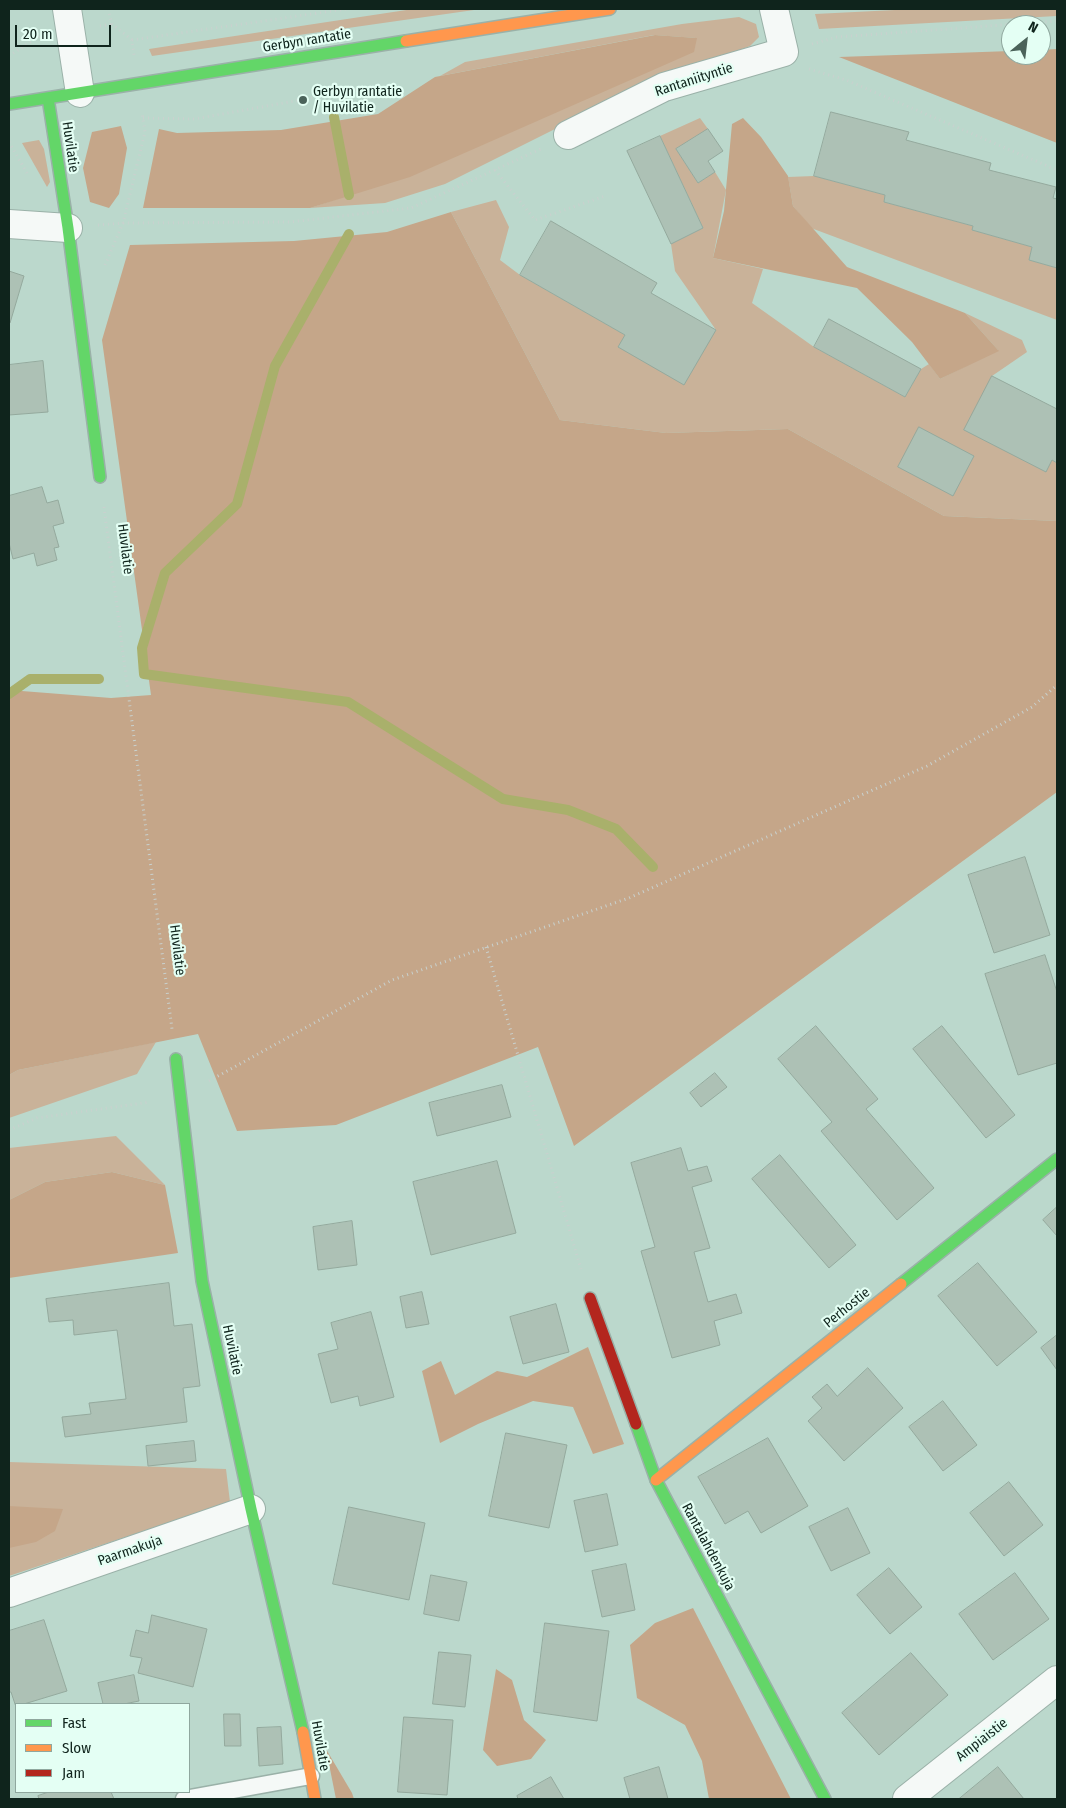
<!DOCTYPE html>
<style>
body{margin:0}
#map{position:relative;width:1066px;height:1808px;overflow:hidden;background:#bbd8cc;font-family:"Fira Sans Condensed",sans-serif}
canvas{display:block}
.frame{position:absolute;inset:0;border:10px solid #0f241c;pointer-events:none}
.legend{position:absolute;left:15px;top:1703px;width:175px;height:90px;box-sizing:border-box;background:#e4fff4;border:1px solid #8fa79e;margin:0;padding:6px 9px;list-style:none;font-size:15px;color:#0f241c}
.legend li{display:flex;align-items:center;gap:10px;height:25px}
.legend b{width:25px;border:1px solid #8fa79e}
.north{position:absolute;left:1001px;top:15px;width:50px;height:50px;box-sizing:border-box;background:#e4fff4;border:1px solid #8fa79e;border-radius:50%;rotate:29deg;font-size:14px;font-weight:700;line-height:20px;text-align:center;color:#0f241c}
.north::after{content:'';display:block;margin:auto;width:18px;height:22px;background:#4b635a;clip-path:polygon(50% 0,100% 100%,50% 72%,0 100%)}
.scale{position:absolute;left:15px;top:25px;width:96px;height:22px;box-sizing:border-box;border:2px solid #0f241c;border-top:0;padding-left:6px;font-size:15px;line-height:18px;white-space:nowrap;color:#0f241c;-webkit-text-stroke:4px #e4fff4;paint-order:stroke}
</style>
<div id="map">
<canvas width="1066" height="1808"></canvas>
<div class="frame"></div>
<ul class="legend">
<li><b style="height:6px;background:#63d668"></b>Fast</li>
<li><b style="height:6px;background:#ff974d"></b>Slow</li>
<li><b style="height:6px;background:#b3261e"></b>Jam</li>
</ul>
<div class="north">N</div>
<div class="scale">20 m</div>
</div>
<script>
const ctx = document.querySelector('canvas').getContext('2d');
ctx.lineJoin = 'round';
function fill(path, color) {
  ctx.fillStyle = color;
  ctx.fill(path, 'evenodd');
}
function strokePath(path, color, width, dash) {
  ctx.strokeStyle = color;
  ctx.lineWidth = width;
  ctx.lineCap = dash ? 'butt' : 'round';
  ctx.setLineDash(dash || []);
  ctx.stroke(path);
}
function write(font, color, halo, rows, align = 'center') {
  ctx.font = font + ' "Fira Sans Condensed",sans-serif';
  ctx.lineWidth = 4.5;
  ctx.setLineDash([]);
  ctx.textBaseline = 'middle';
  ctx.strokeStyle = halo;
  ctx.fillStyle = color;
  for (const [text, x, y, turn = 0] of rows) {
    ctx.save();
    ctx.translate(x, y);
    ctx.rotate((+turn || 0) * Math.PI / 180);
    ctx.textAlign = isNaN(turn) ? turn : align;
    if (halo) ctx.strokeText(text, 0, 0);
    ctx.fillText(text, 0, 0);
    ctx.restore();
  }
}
fill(new Path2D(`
 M413,9L474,10L152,56L149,49Z
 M915,9H1057V16L819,29L815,14Z
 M739,17L756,24L759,37L750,46L629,92L445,184L385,203L310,208L349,195L696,38L654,35L440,76L465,62L682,24Z
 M700,118L708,129L676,149L698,183L715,172L726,190L713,258L763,269L752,303L814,347L905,397L921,369L929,364L940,379L998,350L965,313L1022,340L1027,352L992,376L1052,460L1057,463V521L944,516L788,429L666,433L560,420L451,212L496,200L509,227L500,260L520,275L625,335L619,347L716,330L675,271L671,244L703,228L660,136Z
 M39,140L44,149L50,182L47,187L22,143Z
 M814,176L885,195L884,202L973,226L972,230L1032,247L1029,260L1057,268V320L811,228L793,206L788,177Z
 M156,1042L137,1074L9,1118V1075L18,1070Z
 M116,1136L165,1185L112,1172L45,1182L9,1200V1148Z
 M9,1462L226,1469L230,1502L9,1576Z`), '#c9b299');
fill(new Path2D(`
 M655,35L697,38L694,52L410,177L310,208H143L159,129L177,133L281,130L378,114L435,77Z
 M1057,49V143L839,57L1011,51V55H1041V50Z
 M743,118L761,137L788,176L793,206L847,267L965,313L999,351L940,379L912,342L857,288L713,258L724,211L732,124Z
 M121,126L127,148L119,194L109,208L90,202L83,168L92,132Z
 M451,212L560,420L666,433L788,429L944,516L1057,521V792L574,1146L538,1047L336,1125L237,1131L198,1034L18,1070L9,1075V690L111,698L151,695L102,340L130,245L294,241L387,232Z
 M112,1172L165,1185L178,1253L9,1278V1200L45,1182Z
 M588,1347L624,1444L593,1454L573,1407L533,1401L478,1424L440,1443L422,1371L441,1361L455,1395L497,1371L527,1377Z
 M9,1506L63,1509L55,1531L36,1542L9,1548Z
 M693,1608L791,1799H709L702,1761L685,1725L637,1698L630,1645L655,1623Z
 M496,1669L512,1680L524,1720L546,1740L531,1759L497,1766L483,1750Z
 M326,1749L352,1793L354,1799H336Z`), '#c5a689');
strokePath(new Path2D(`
 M334,117L349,195
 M349,234L275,366L237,504L165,573L142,648L144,674L348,702L503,799L568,810L616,829L653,867
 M9,694L30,679H99`), '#a9b06b', 10);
const building = new Path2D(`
 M831,112L909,132L906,140L991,163L989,170L1056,187L1053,198L1057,199V268L1029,260L1032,247L972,230L973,226L884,202L885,195L814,176Z
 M708,129L723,151L708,161L715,172L698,183L676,149Z
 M660,136L703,228L671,244L627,151Z
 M551,221L657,283L651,293L716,330L684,385L618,347L625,335L520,275Z
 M9,271L24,276L10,323H9Z
 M829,319L921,369L905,397L814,347Z
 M43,361L48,412L9,415V365Z
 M992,376L1057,409V463L1052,460L1046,472L964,430Z
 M919,427L974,456L953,496L898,467Z
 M42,487L47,503L58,500L64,523L53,526L59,547L54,548L57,560L37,566L34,553L13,559L9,543V496Z
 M1025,857L1050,935L994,953L968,875Z
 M1045,955L1057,992V1063L1018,1075L985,974Z
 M816,1026L878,1099L866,1109L934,1188L897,1220L821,1131L832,1122L778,1059Z
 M942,1026L1015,1115L986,1138L913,1049Z
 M715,1073L727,1087L701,1107L690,1093Z
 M502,1085L511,1117L437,1136L429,1103Z
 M681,1148L688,1171L707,1166L712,1181L692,1187L710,1248L694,1252L708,1302L736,1294L742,1313L714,1321L720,1345L672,1358L641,1251L655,1247L631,1163Z
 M780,1155L856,1245L829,1268L752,1179Z
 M497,1161L516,1233L431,1255L413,1182Z
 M1057,1207V1236L1043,1220Z
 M352,1221L357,1265L318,1270L313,1227Z
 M978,1263L1037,1332L997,1366L938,1296Z
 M169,1283L174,1326L192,1324L200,1386L183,1388L187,1422L65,1437L62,1417L91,1414L89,1403L126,1399L117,1330L74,1335L73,1320L49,1322L46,1299Z
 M422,1292L429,1324L406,1328L400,1297Z
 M556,1304L569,1352L523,1364L510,1317Z
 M371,1312L394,1397L360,1406L358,1396L331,1403L318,1354L338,1349L331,1323Z
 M1057,1335V1370L1041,1348Z
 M868,1368L903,1408L844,1461L808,1421L822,1408L812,1397L827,1384L837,1396Z
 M943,1401L977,1445L943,1471L909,1427Z
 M506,1433L567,1445L549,1528L489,1516Z
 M768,1438L808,1506L761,1533L748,1511L725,1524L698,1477Z
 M194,1441L196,1461L148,1466L146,1446Z
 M1009,1482L1043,1525L1004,1556L970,1513Z
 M607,1494L618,1545L585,1552L574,1501Z
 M349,1507L425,1523L409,1600L333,1584Z
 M848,1508L870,1553L831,1571L809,1527Z
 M626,1564L635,1610L602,1617L592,1571Z
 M889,1568L922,1607L890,1634L857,1595Z
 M1015,1573L1049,1619L993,1660L959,1614Z
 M431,1575L467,1582L459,1621L424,1614Z
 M152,1615L207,1629L193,1687L138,1673L142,1658L130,1656L136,1630L148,1633Z
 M44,1620L67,1691L24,1704H16V1707L11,1692H9V1631Z
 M545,1623L609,1631L597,1721L534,1712Z
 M439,1652L471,1655L465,1707L433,1704Z
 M911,1653L948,1695L879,1755L842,1713Z
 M134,1675L139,1701L124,1704H103L98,1683Z
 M224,1714H240L241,1746H225Z
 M404,1717L453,1720L447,1795L398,1792Z
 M281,1727L283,1764L259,1766L257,1728Z
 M659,1767L668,1799H630L624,1778Z
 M998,1767L1024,1799H959Z
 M551,1777L564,1799H518L517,1796Z
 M49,1792H111L114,1799H39L38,1796Z`);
fill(building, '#adc1b5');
strokePath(building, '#94a99d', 1);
const lane = new Path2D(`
 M184,1799L311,1776`);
const street = new Path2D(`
 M67,9L80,93
 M568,135L664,87L784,52L774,9
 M9,224L68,228
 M9,1593L251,1509
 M907,1799L1057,1680`);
const fast = new Path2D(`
 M48,98L68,228L100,477
 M9,104L406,41
 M176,1059L202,1281L251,1509L303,1732
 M901,1284L1057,1159
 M636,1424L656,1480L825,1799`);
const slow = new Path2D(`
 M406,41L610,9
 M656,1480L901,1284
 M303,1732L315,1799`);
const jam = new Path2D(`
 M590,1298L636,1424`);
strokePath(lane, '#9ab1a8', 19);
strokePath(street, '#9ab1a8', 30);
strokePath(fast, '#9ab1a8', 14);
strokePath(slow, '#9ab1a8', 14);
strokePath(jam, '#9ab1a8', 14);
strokePath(new Path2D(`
 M108,9L112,24L132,40L134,55
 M100,26L112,24
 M132,40L346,9
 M812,44L837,37L1057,21
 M9,56L41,35
 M809,69L846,80L1057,170
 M143,118L194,119L368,88
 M9,142L27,173
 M495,170L535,220L605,196
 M98,225L123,223L290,222L411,208L543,148
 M105,265L123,223L145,132L142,113
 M104,507L172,1029
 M486,947L581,1269
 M209,1081L392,980L629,898L927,766L1032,707L1057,685
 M9,1130L37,1118L150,1102`), '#c9d1ce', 3, [1, 4]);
strokePath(lane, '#f5f9f7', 16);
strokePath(street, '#f5f9f7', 28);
strokePath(fast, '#63d668', 11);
strokePath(slow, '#ff974d', 11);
strokePath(jam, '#b3261e', 11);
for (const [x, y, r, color] of [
 [303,100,5,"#4b635a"]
]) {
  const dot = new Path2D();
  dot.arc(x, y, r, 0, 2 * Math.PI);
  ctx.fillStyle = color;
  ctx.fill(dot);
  strokePath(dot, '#e4fff4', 2);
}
write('14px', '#0f241c', '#e4fff4', [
 ["Gerbyn rantatie",307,41,-9],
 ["Rantaniityntie",694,80,-18],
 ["Huvilatie",70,147,82],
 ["Huvilatie",125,549,83],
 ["Huvilatie",177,950,83],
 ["Perhostie",847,1308,-39],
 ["Huvilatie",232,1350,78],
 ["Rantalahdenkuja",708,1547,62],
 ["Paarmakuja",130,1551,-19],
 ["Ampiaistie",982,1740,-38],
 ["Huvilatie",320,1746,80]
]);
write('14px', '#0f241c', '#e4fff4', [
 ["Gerbyn rantatie",313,92],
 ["/ Huvilatie",313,108]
], 'left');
</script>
